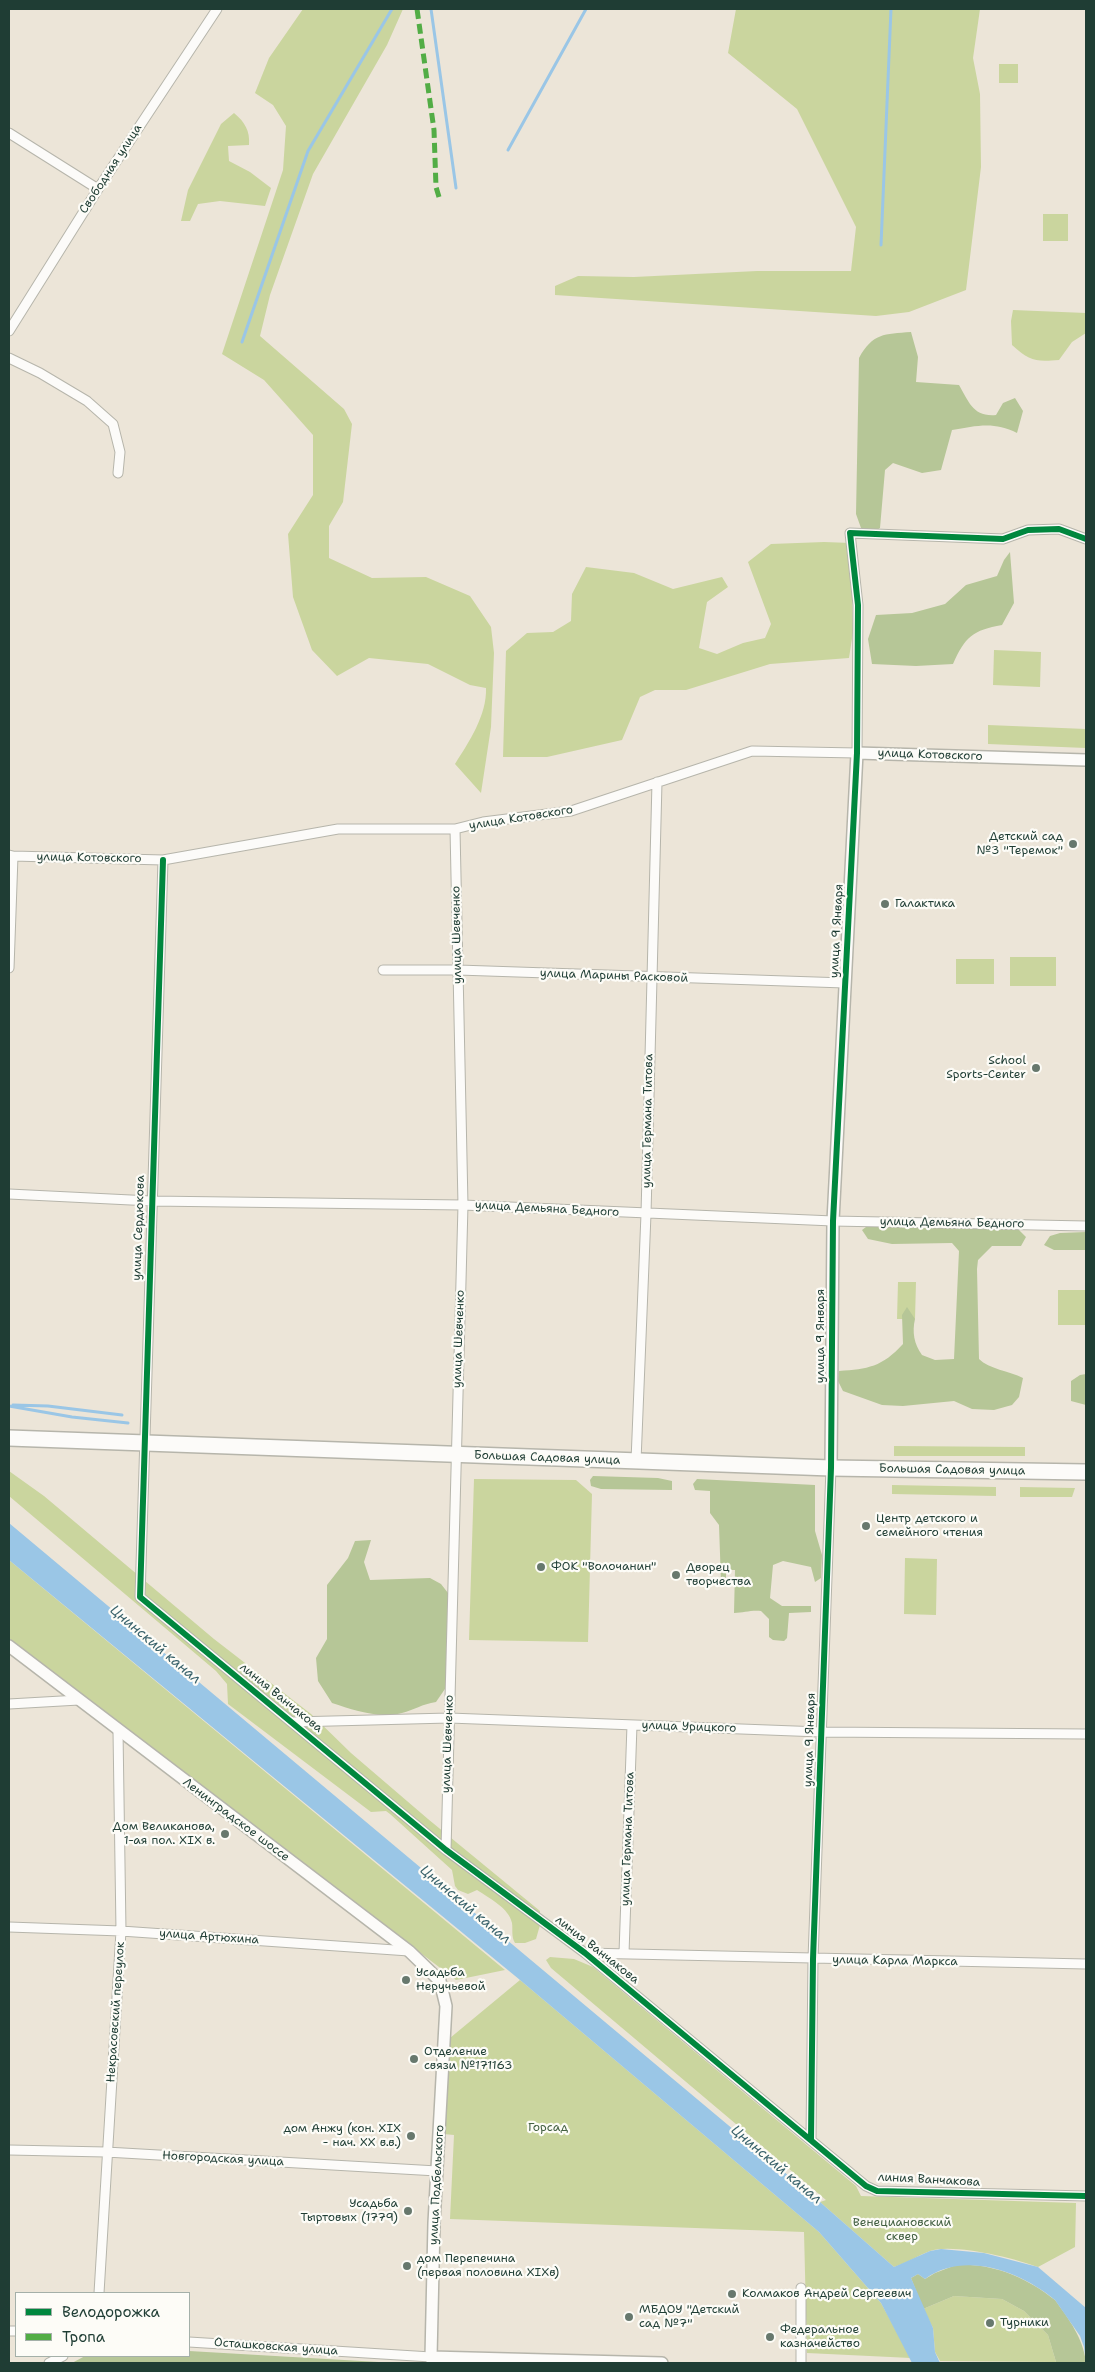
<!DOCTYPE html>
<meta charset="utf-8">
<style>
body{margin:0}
#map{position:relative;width:1095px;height:2372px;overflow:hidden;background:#ece5d8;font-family:"Shantell Sans",sans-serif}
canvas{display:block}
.frame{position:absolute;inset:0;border:10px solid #1f3d34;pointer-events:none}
.legend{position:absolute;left:15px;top:2292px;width:175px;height:65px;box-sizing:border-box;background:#fdfcf7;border:1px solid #a4b0a9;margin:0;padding:6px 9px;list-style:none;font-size:15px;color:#1f3d34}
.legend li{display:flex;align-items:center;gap:10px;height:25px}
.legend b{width:25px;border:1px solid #a4b0a9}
</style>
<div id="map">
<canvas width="1095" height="2372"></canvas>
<div class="frame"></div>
<ul class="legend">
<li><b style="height:6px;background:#00873e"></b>Велодорожка</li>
<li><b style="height:6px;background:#52ad45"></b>Тропа</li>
</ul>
</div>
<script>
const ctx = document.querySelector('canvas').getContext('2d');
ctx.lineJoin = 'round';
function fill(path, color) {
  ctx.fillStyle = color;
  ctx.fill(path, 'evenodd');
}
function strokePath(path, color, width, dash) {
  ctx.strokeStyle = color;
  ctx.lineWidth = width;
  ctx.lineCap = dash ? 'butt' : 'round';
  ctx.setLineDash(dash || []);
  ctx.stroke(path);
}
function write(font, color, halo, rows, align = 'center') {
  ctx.font = font + ' "Shantell Sans",sans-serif';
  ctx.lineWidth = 4.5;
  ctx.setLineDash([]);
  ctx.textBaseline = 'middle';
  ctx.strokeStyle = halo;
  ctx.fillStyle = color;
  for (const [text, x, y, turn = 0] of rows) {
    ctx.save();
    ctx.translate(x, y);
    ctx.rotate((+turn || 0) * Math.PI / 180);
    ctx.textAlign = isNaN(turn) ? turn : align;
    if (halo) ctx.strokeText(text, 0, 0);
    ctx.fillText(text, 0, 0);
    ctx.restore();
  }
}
fill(new Path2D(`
 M303,9H403L387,45L313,174L270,295L260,336L344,409L352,424L343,502L329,526V558L372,578L426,577L470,596L491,627L494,653L491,727L481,793L455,764C469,742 487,715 486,688L470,685L428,664L369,658L337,676L312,650L293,597L288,534L313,495V435L264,380L222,354L283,170L286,126L273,105L255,93L269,58Z
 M736,9H980L973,58L980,94L981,167L966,290L909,312L876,316L555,295V286L578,276L634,277L757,271H851L856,227L797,109L728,53Z
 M999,64H1018V83H999Z
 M234,113C245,122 250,131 249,145L228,146L229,161L250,172L271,188L265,206L220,201L198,204L190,221H181L188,190L221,124Z
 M1043,214H1068V241H1043Z
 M1013,310L1086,313V333L1072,342L1059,360C1035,362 1030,361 1012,345L1011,321Z
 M824,542L851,543L853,632L849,658L770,664L686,690H655L640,697L622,740L547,757H503L506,651L527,633L553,632L571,621L572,594L586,567L634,573L673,589L722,577L728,587L707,602L699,648L717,654L743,643L765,638L771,624L748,562L771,544Z
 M994,650L1041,652L1040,687L993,685Z
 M988,725L1086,729V748L988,744Z
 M1010,957H1056V986H1010Z
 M956,959H994V984H956Z
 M898,1282H916L915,1319H897Z
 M1058,1290H1086V1325H1058Z
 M894,1446L1025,1447V1456H894Z
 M9,1471L44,1496L214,1639L311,1714L351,1753L428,1819L540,1911V1925L536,1939L525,1943H515C511,1936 513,1930 512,1923C509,1908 489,1898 477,1890L468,1894L458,1890L455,1886L452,1870L390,1814L386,1811L371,1812L228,1704L227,1684L216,1671L9,1496Z
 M474,1479L576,1480L592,1494L588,1642L469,1640Z
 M892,1485L996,1487V1496L892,1494Z
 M1020,1487L1075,1488L1072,1497H1020Z
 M905,1558L937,1559L936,1615L904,1614Z
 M9,1560L505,1970L456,1980L9,1639Z
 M550,1957L574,1959L593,1967L856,2186L861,2196L1076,2203L1075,2247L1038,2267C1014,2258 953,2243 930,2251C917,2256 907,2263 894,2267L820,2202L826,2200L551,1968L546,1960Z
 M520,1980L819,2232L881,2303L911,2358L807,2353L804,2232L450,2219L454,2135L443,2134L450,2038Z
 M954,2296L1002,2299L1024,2311L1048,2335L1056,2362L940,2361L935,2352L933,2328L923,2309Z`), '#cad59e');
fill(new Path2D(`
 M911,332L918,357L916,382L959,385C969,402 973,417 996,415L1003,403L1015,398L1023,411L1017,433C994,421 976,426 952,430L941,470L922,473L893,463L885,470L880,528L874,532L861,528L856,514L859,358C873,333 884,334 911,332Z
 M1010,552L1014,603L1002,625C973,630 965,637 953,664L916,666L872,664L868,639L876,615L912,613L945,604L966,585L997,576L1004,560Z
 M870,1224L1019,1230L1026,1237L1021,1246H992L978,1260L977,1269L979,1359C989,1369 1009,1371 1023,1378L1019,1397L1012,1405L994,1410L972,1409L954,1401L903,1406L882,1405L843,1391L838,1381L839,1371C868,1369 882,1367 903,1344L902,1315L907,1307L915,1319C912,1332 914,1344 922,1355L935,1360L954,1359L959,1251L952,1243L892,1244L868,1239L862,1230Z
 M1086,1232V1250H1054L1044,1245L1050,1236L1060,1233Z
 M1086,1374V1405L1071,1401V1381L1080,1375Z
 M593,1476L658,1478L672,1481V1490L601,1489L591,1486L590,1480Z
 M697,1479L815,1485V1531L822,1555L821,1578L815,1582L811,1567L783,1561L773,1565L770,1598L782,1606H811V1612L789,1613L787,1638L784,1641L773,1640L769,1637V1619L761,1611C750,1610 744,1613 734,1613L735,1570H726V1581L721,1582L719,1525L710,1513V1491L695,1490L693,1484Z
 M371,1540L364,1562L370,1580L430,1578L441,1584L448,1593L447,1686L436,1702C422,1704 414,1710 402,1713C378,1719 354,1710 332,1703L318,1681L316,1658L327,1639V1585L348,1558L355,1541Z
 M956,2265C991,2262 1028,2278 1055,2300C1069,2319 1083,2338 1086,2362H1056L1048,2335L1024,2311L1002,2299L954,2296L923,2309L911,2278L918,2274L925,2279L935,2273Z
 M189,2351L396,2363H72L85,2356H189Z`), '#b6c697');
fill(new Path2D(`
 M9,1523L820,2202L894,2267L930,2251L941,2249L984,2253L1038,2267L1086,2308V2363L1084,2347L1080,2336L1055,2300C1021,2272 965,2250 925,2279L918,2274L911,2278L933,2328L935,2352L940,2363H912L881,2303L819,2232L520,1980L9,1560Z`), '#9ac6e6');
strokePath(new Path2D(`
 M431,9L456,188
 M508,150L586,9
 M881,245L891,9
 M242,342L308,151L392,9
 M13,1405L48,1406L122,1415
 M9,1406L72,1417L128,1423`), '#9ac6e6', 3);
const minor = new Path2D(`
 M9,133L98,189
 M9,331L98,189L217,9
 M9,358L40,373L87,401L113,424L120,452L118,473
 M9,855L13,856L163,860L338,829H455L483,822L571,811L752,751L857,753L858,605L850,533L1003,539L1028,530L1059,529L1086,539
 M163,860L140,1597L446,1850L585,1953L866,2186L877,2191L1086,2196
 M9,968L13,856
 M383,970H458L845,983
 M9,1194L151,1201L463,1205L833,1221L1086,1226
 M636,1461L646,1214L657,782
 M9,1704L79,1700
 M293,1722L449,1718L821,1732L1086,1734
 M446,1850L463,1205L455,829
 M9,1927L121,1931L409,1951
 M585,1953L1086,1964
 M624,1953L632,1725
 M811,2139L813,1959L831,1468
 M9,2150L106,2152L437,2171
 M801,2288V2363
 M99,2293L121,1931L118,1731
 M9,2331H16
 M189,2342L431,2357V2363
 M49,2363L63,2356`);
const tertiary = new Path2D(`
 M831,1468L833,1221L857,753L1086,760
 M9,1646L409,1951L440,1981L446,2006L434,2223L431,2357L662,2363`);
const trunk = new Path2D(`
 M9,1438L831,1468L1086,1472`);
strokePath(minor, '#b6b5ab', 11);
strokePath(tertiary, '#b6b5ab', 14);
strokePath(trunk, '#b6b5ab', 18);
strokePath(minor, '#fcfbf9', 9);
strokePath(tertiary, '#fcfbf9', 11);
strokePath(trunk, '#fcfbf9', 15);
strokePath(new Path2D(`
 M417,9L434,130L436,187L439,197`), '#52ad45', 5, [10, 5]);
strokePath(new Path2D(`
 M163,860L140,1597L446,1850L585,1953L866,2186L877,2191L1086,2196
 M811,2139L813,1959L831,1468L833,1221L857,753L858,605L850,533L1003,539L1028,530L1059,529L1086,539`), '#00873e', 6);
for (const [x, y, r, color] of [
 [1073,844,5,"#67786d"],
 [885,904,5,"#67786d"],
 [1036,1068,5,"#67786d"],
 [866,1526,5,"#67786d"],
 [541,1567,5,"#67786d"],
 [676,1575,5,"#67786d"],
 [225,1834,5,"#67786d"],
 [406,1980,5,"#67786d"],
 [414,2059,5,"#67786d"],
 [411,2136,5,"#67786d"],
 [408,2211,5,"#67786d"],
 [407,2266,5,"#67786d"],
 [732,2294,5,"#67786d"],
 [629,2317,5,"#67786d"],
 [990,2323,5,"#67786d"],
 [770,2337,5,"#67786d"]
]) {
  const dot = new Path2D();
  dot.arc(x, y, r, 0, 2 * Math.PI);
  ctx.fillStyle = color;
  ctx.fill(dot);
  strokePath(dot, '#fdfcf7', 2);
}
write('12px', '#1f3d34', '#fdfcf7', [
 ["Свободная улица",111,169,-57],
 ["улица Котовского",930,755,2],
 ["улица Котовского",521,818,-9],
 ["улица Котовского",89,858,1],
 ["улица 9 Января",837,931,-87],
 ["улица Шевченко",457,935,-91],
 ["улица Марины Расковой",614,976,2],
 ["улица Германа Титова",648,1121,-89],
 ["улица Демьяна Бедного",547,1209,3],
 ["улица Демьяна Бедного",952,1223,1],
 ["улица Сердюкова",139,1228,-88],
 ["улица 9 Января",821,1336,-90],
 ["улица Шевченко",459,1339,-88],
 ["Большая Садовая улица",547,1458,2],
 ["Большая Садовая улица",952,1470,1],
 ["линия Ванчакова",281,1698,39],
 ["улица Урицкого",689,1727,2],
 ["улица 9 Января",810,1740,-88],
 ["улица Шевченко",448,1744,-88],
 ["Ленинградское шоссе",236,1820,37],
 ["улица Германа Титова",628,1839,-88],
 ["улица Артюхина",209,1937,4],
 ["линия Ванчакова",597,1950,38],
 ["улица Карла Маркса",895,1961,1],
 ["Некрасовский переулок",116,2012,-86],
 ["Новгородская улица",223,2159,3],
 ["линия Ванчакова",929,2180,3],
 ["улица Подбельского",437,2185,-87],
 ["Осташковская улица",276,2347,4]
]);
write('12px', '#1f3d34', '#fdfcf7', [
 ["Детский сад",1063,837,"right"],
 ["№3 \"Теремок\"",1063,851,"right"],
 ["Галактика",895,904],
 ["School",1026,1061,"right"],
 ["Sports-Center",1026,1075,"right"],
 ["Центр детского и",876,1519],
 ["семейного чтения",876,1533],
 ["ФОК \"Волочанин\"",551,1567],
 ["Дворец",686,1568],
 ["творчества",686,1582],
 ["Дом Великанова,",215,1827,"right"],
 ["1-ая пол. XIX в.",215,1841,"right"],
 ["Усадьба",416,1973],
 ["Неручьевой",416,1987],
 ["Отделение",424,2052],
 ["связи №171163",424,2066],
 ["дом Анжу (кон. XIX",401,2129,"right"],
 ["- нач. XX в.в.)",401,2143,"right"],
 ["Усадьба",398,2204,"right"],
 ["Тыртовых (1779)",398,2218,"right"],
 ["дом Перепечина",417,2259],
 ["(первая половина XIXв)",417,2273],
 ["Колмаков Андрей Сергеевич",742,2294],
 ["МБДОУ \"Детский",639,2310],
 ["сад №7\"",639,2324],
 ["Турники",1000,2323],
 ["Федеральное",780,2330],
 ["казначейство",780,2344]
], 'left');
write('12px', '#436042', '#fdfcf7', [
 ["Горсад",548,2128],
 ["Венециановский",902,2223],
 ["сквер",902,2237]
]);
write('italic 14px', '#39626b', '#fdfcf7', [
 ["Цнинский канал",155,1645,40],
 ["Цнинский канал",465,1905,40],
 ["Цнинский канал",776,2165,40]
]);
</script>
